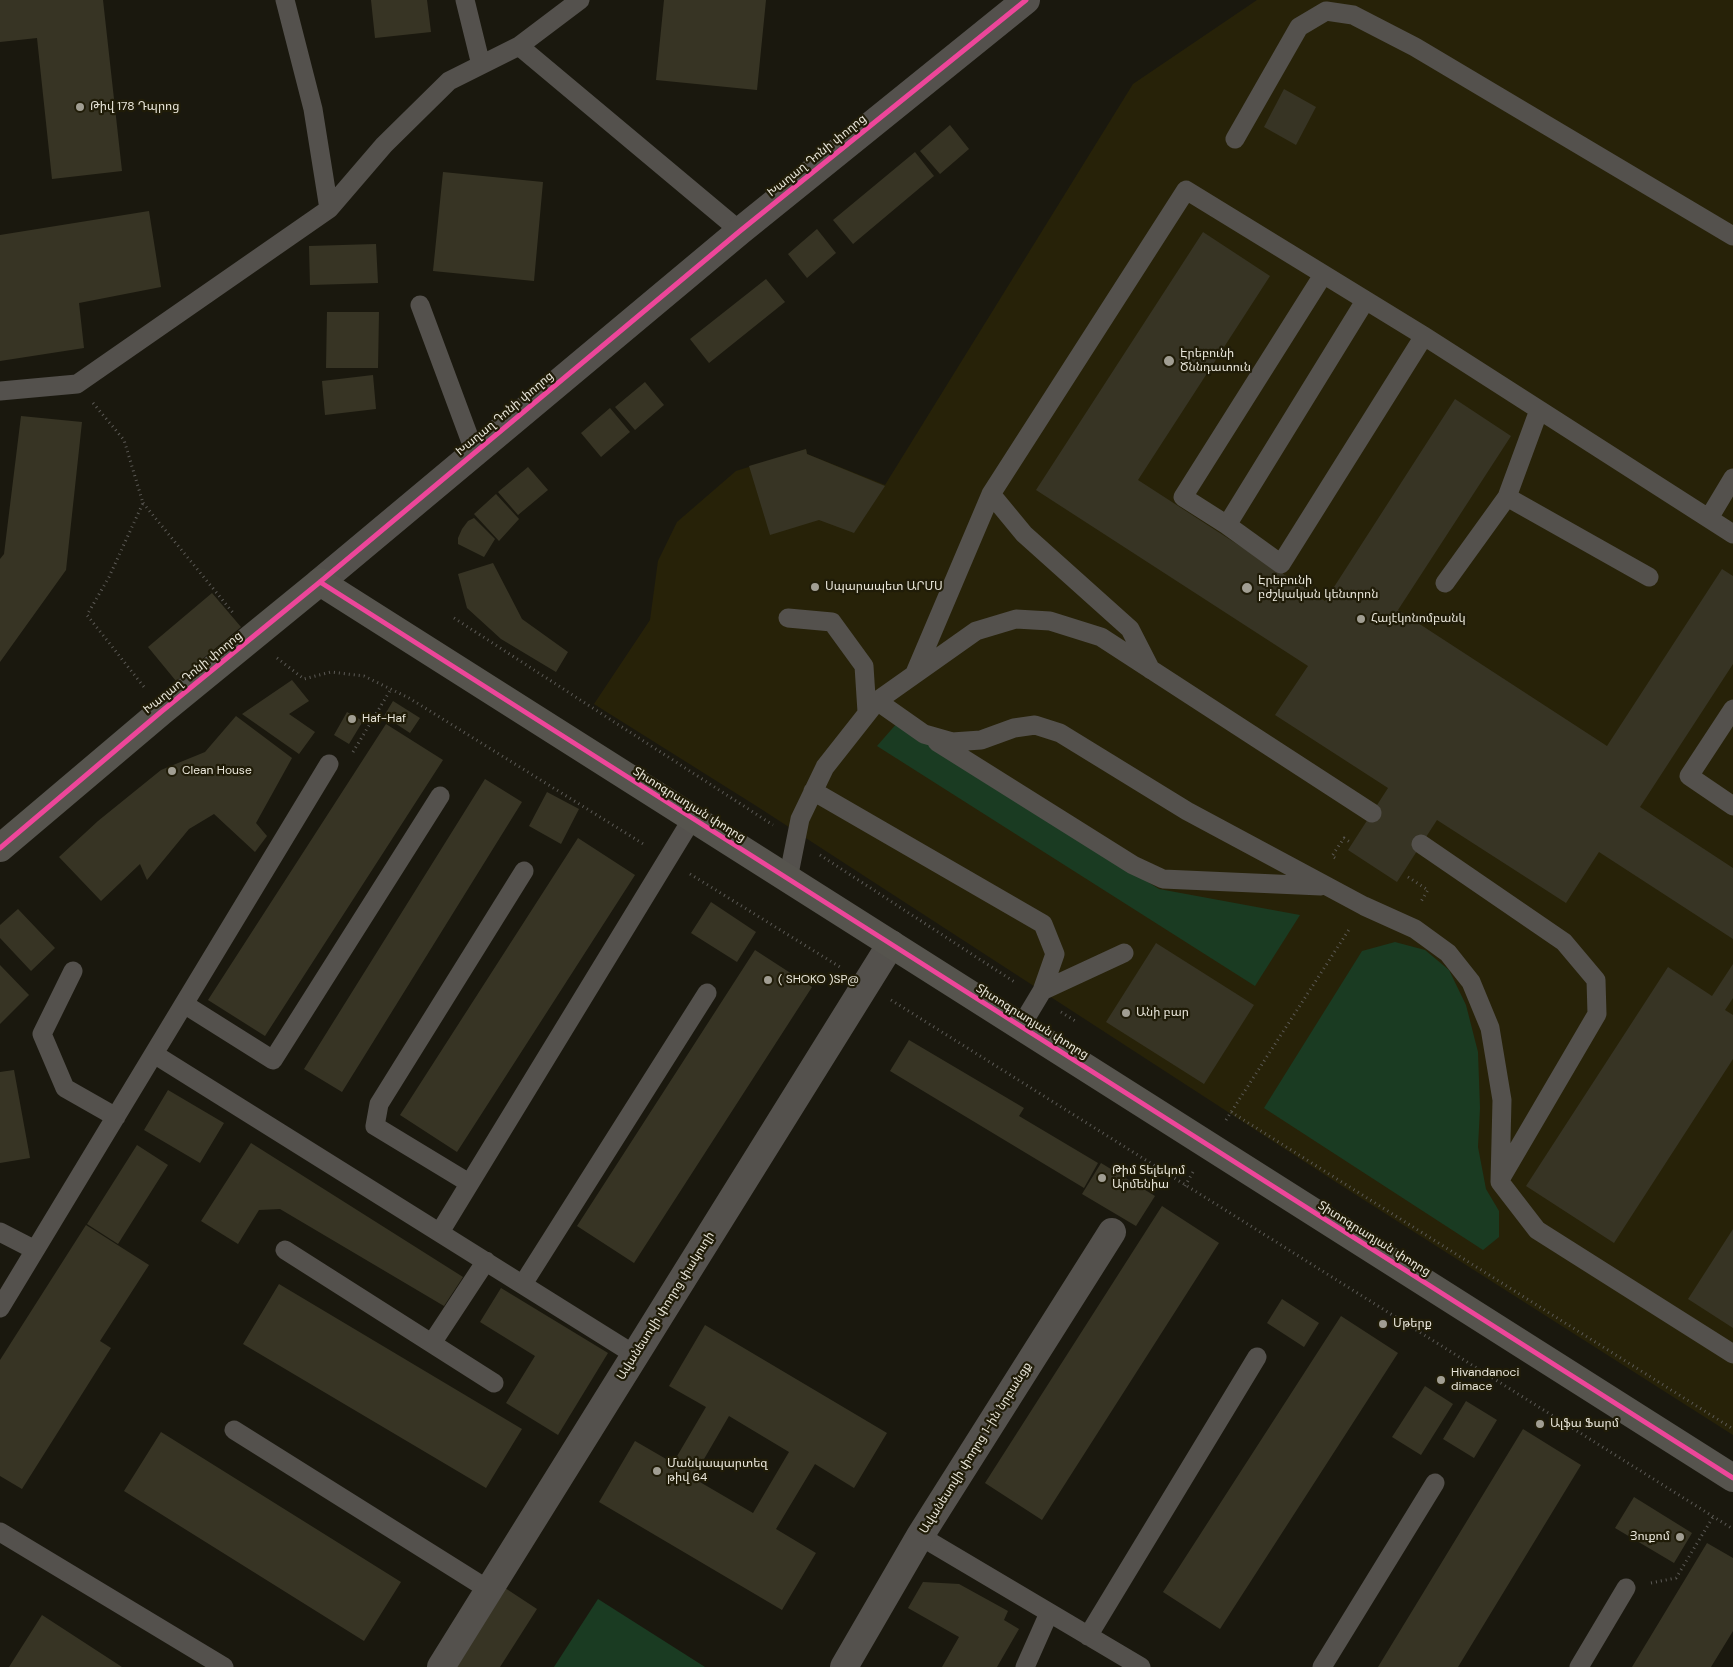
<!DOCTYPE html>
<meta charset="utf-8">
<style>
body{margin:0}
canvas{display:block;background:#1a180e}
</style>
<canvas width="1733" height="1667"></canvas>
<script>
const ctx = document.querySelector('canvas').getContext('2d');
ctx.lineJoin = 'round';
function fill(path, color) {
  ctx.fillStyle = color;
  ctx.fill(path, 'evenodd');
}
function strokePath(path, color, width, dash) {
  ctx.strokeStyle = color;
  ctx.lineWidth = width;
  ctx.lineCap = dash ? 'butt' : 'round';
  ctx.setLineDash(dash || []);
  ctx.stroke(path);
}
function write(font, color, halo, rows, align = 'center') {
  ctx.font = font + ' "DM Sans","Noto Sans Armenian",sans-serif';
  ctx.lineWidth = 4.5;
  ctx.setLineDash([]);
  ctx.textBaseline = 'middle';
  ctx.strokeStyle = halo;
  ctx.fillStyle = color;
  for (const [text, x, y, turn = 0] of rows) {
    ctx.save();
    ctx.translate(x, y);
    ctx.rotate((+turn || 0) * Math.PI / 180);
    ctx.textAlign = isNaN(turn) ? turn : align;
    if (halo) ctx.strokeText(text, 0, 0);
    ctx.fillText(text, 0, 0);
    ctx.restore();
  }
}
fill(new Path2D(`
 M1257,0H1733V1435L1342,1186L758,807L594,704L650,620L658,561L677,522L736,471L806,449L807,454L885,485L1133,84Z`), '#272208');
fill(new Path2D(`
 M898,722L1159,889L1300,915L1255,986L877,746Z
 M1395,942L1425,950L1449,970L1466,1005L1478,1052L1480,1108L1478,1147L1486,1189L1499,1211V1237L1483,1250L1264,1108L1362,951Z
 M598,1599L705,1667H554Z`), '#1a3b22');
fill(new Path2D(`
 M0,0H103L122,171L52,179L37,38L0,42Z
 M371,0H427L431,32L375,38Z
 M664,0H766L757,90L656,80Z
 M1284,89L1316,107L1296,145L1264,127Z
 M950,125L969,149L940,174L920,151Z
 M915,152L934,176L853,244L833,220Z
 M443,172L543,182L534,281L433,271Z
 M149,211L161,287L79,303L84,348L0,361V235Z
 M817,229L836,253L807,278L788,254Z
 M1203,232L1270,276L1138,480L1325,601L1455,399L1511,436L1398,610L1607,746L1722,569L1733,576V664L1640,807L1733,868V939L1599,852L1566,903L1437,820L1397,882L1348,850L1388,788L1275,715L1308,666L1036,490Z
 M376,244L378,283L310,285L309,246Z
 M766,279L785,302L709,363L690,339Z
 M327,312H379L378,368H326Z
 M373,375L376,409L325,415L322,381Z
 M645,382L664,405L635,430L615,407Z
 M610,408L630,432L601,457L581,433Z
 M21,416L82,422L66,570L0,662V559L4,554Z
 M806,449L807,454L885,486L854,533L819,520L770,535L749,466Z
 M528,467L548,490L518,515L498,492Z
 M496,494L519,519L499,541L474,514Z
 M474,518L495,539L484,557L458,544V538L462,529L468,521Z
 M493,563L522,619L568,652L556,672L501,639L467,608L458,574Z
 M212,593L241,627L176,681L148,647Z
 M292,680L309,701L289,714L315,732L299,754L242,714Z
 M393,701L420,718L410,733L384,716Z
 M347,712L363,721L349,744L334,735Z
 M236,716L292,758L256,823L267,836L255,852L214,814L189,829L147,880L140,864L101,901L59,857L98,821L161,770L205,752Z
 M386,724L443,760L265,1036L208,1000Z
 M485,779L522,802L342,1092L304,1069Z
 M547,792L579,809L561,844L529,826Z
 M578,838L635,875L457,1152L400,1115Z
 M711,902L756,932L737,962L691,933Z
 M18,909L55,948L31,971L0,938V925Z
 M1156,943L1254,1005L1204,1084L1106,1022Z
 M755,950L812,987L634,1263L577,1226Z
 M1733,964V998L1725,1010L1733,1015V1059L1614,1243L1526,1186L1668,967L1712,996Z
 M0,965L29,995L0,1024Z
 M909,1040L1024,1108L1019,1116L1098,1163L1084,1188L890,1071Z
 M14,1070L30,1158L0,1163V1072Z
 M168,1090L224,1123L200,1163L144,1130Z
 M251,1143L463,1277L444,1306L280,1209L259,1210L238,1244L201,1221Z
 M137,1145L168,1165L118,1244L87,1224Z
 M1101,1163L1155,1196L1136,1226L1082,1194Z
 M1162,1206L1219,1243L1042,1520L985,1483Z
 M86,1225L149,1265L100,1341L111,1348L22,1489L0,1476V1360Z
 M1733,1229V1328L1688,1299Z
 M279,1284L522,1429L486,1488L243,1344Z
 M501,1288L608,1353L558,1435L506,1403L535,1356L480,1322Z
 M1282,1299L1319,1323L1304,1347L1267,1323Z
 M1341,1316L1398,1353L1220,1629L1163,1592Z
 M705,1325L887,1433L854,1488L815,1464L776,1529L816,1553L782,1610L599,1502L635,1441L673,1463L706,1407L669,1386ZM729,1416L789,1452L753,1513L693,1478Z
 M1425,1386L1453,1404L1421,1455L1392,1437Z
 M1466,1401L1497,1420L1474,1458L1443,1439Z
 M1523,1429L1581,1465L1458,1667H1378Z
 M161,1432L401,1582L364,1641L124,1491Z
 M1634,1497L1692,1533L1674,1563L1615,1528Z
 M1707,1543L1733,1558V1631L1711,1667H1632Z
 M923,1582L959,1584L1008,1611L1004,1620L1019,1629L997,1667H942L959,1637L908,1608Z
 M502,1586L537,1609L500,1667H449Z
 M42,1615L122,1667H9Z`), '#373424');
strokePath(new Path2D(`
 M93,403L124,440L143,503L109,577L87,615L144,687
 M143,503L234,614
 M454,618L773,825
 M277,658L304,679L331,672L364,676L409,698L645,845
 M353,752L391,689
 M820,855L1016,983
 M1335,858L1332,856L1344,838L1350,842
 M690,874L840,967
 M1408,877L1428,890L1420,903
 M891,1000L1733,1529
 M1061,1012L1077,1022
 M1231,1112L1733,1429
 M1226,1120L1350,928
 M1185,1186L1193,1172
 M1651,1583L1676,1578L1713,1517`), '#5b5955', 3, [1, 4]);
strokePath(new Path2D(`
 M285,0L313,109L329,209
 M465,0L481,65
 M519,46L580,0
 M1235,139L1299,27L1326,11L1353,15L1415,47L1733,236
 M1365,301L1227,525L1281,564L1424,336
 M420,305L475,453
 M0,391L77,384L329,209L384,145L449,81L519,46L740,231
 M991,494L1024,534L1130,629L1151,670
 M1507,497L1649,577
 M1709,518L1733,478
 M1227,525L1183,497L1323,275
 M1445,583L1507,497L1539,410
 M788,618L832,622L864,666L867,712
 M915,673L991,494L1186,190L1424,336L1733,534
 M877,701L924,734L952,742L981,740L1014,728L1035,725L1060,733L1187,811L1364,906L1415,929L1448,953L1471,982L1490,1028L1502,1100L1500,1182L1537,1230L1733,1354
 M1733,709L1689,776L1733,806
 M937,742L1133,865L1163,879L1321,886
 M813,791L1043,924L1055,954L1042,991L1021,1026
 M1421,844L1564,942L1596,980L1597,1014L1501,1178
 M788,879L800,819L825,767L877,701L976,631L1016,619L1050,621L1101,637L1372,813
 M73,971L42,1034L65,1088L116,1117
 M1042,991L1124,953
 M184,1004L273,1060L440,796
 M154,1054L635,1355
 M469,1183L375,1126L379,1104L524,871
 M0,1232L35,1250
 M440,1232L692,819
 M285,1250L494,1383
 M523,1284L707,993
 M0,1308L329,764
 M432,1343L486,1261
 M234,1430L489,1590
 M0,1532L224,1667
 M920,1536L1141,1667
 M1088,1636L1257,1357
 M1025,1667L1049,1613
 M1322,1667L1435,1483
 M1579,1667L1626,1588`), '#54514d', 19);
strokePath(new Path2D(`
 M320,582L740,231L1026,0
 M441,1667L891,944
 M844,1667L920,1536L1112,1232`), '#54514d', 28);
strokePath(new Path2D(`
 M0,848L162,711L320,582L1733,1478`), '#56544e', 28);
strokePath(new Path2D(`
 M320,582L1733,1478
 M0,848L162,711L320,582L740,231L1026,0`), '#ed469a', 5);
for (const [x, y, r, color] of [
 [80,107,5,"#a19e93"],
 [1169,361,6,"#a19e93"],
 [815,587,5,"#a19e93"],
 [1247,588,6,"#a19e93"],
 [1361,619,5,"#a19e93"],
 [352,719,5,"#a19e93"],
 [172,771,5,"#a19e93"],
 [768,980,5,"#a19e93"],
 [1126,1013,5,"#a19e93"],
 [1102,1178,5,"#a19e93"],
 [1383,1324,5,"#a19e93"],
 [1441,1380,5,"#a19e93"],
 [1540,1424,5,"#a19e93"],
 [657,1471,5,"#a19e93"],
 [1680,1537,5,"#a19e93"]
]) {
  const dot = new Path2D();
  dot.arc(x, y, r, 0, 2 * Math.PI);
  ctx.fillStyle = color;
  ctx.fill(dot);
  strokePath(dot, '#201c08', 2);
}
write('12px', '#e9e6da', '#201c08', [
 ["Թիվ 178 Դպրոց",90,107],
 ["Էրեբունի",1180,354],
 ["Ծննդատուն",1180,368],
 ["Էրեբունի",1258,581],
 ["բժշկական կենտրոն",1258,595],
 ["Սպարապետ ԱՐՄՍ",825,587],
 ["Հայէկոնոմբանկ",1371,619],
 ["Haf-Haf",362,719],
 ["Clean House",182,771],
 ["( SHOKO )SP@",778,980],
 ["Անի բար",1136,1013],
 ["Թիմ Տելեկոմ",1112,1171],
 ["Արմենիա",1112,1185],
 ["Մթերք",1393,1324],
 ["Hivandanoci",1451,1373],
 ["dimace",1451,1387],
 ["Ալֆա Ֆարմ",1550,1424],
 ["Մանկապարտեզ",667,1464],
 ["թիվ 64",667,1478],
 ["Յուքոմ",1670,1537,"right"]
], 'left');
write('12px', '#e9e6da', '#201c08', [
 ["Խաղաղ Դոնի փողոց",817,156,-39],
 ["Խաղաղ Դոնի փողոց",505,414,-40],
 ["Խաղաղ Դոնի փողոց",193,673,-39],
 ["Տիտոգրադյան փողոց",689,805,32],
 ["Տիտոգրադյան փողոց",1032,1022,32],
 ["Տիտոգրադյան փողոց",1374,1239,32],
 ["Ավանեսովի փողոց փակուղի",666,1306,-58],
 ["Ավանեսովի փողոց 1-ին նրբանցք",976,1448,-58]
]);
</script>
